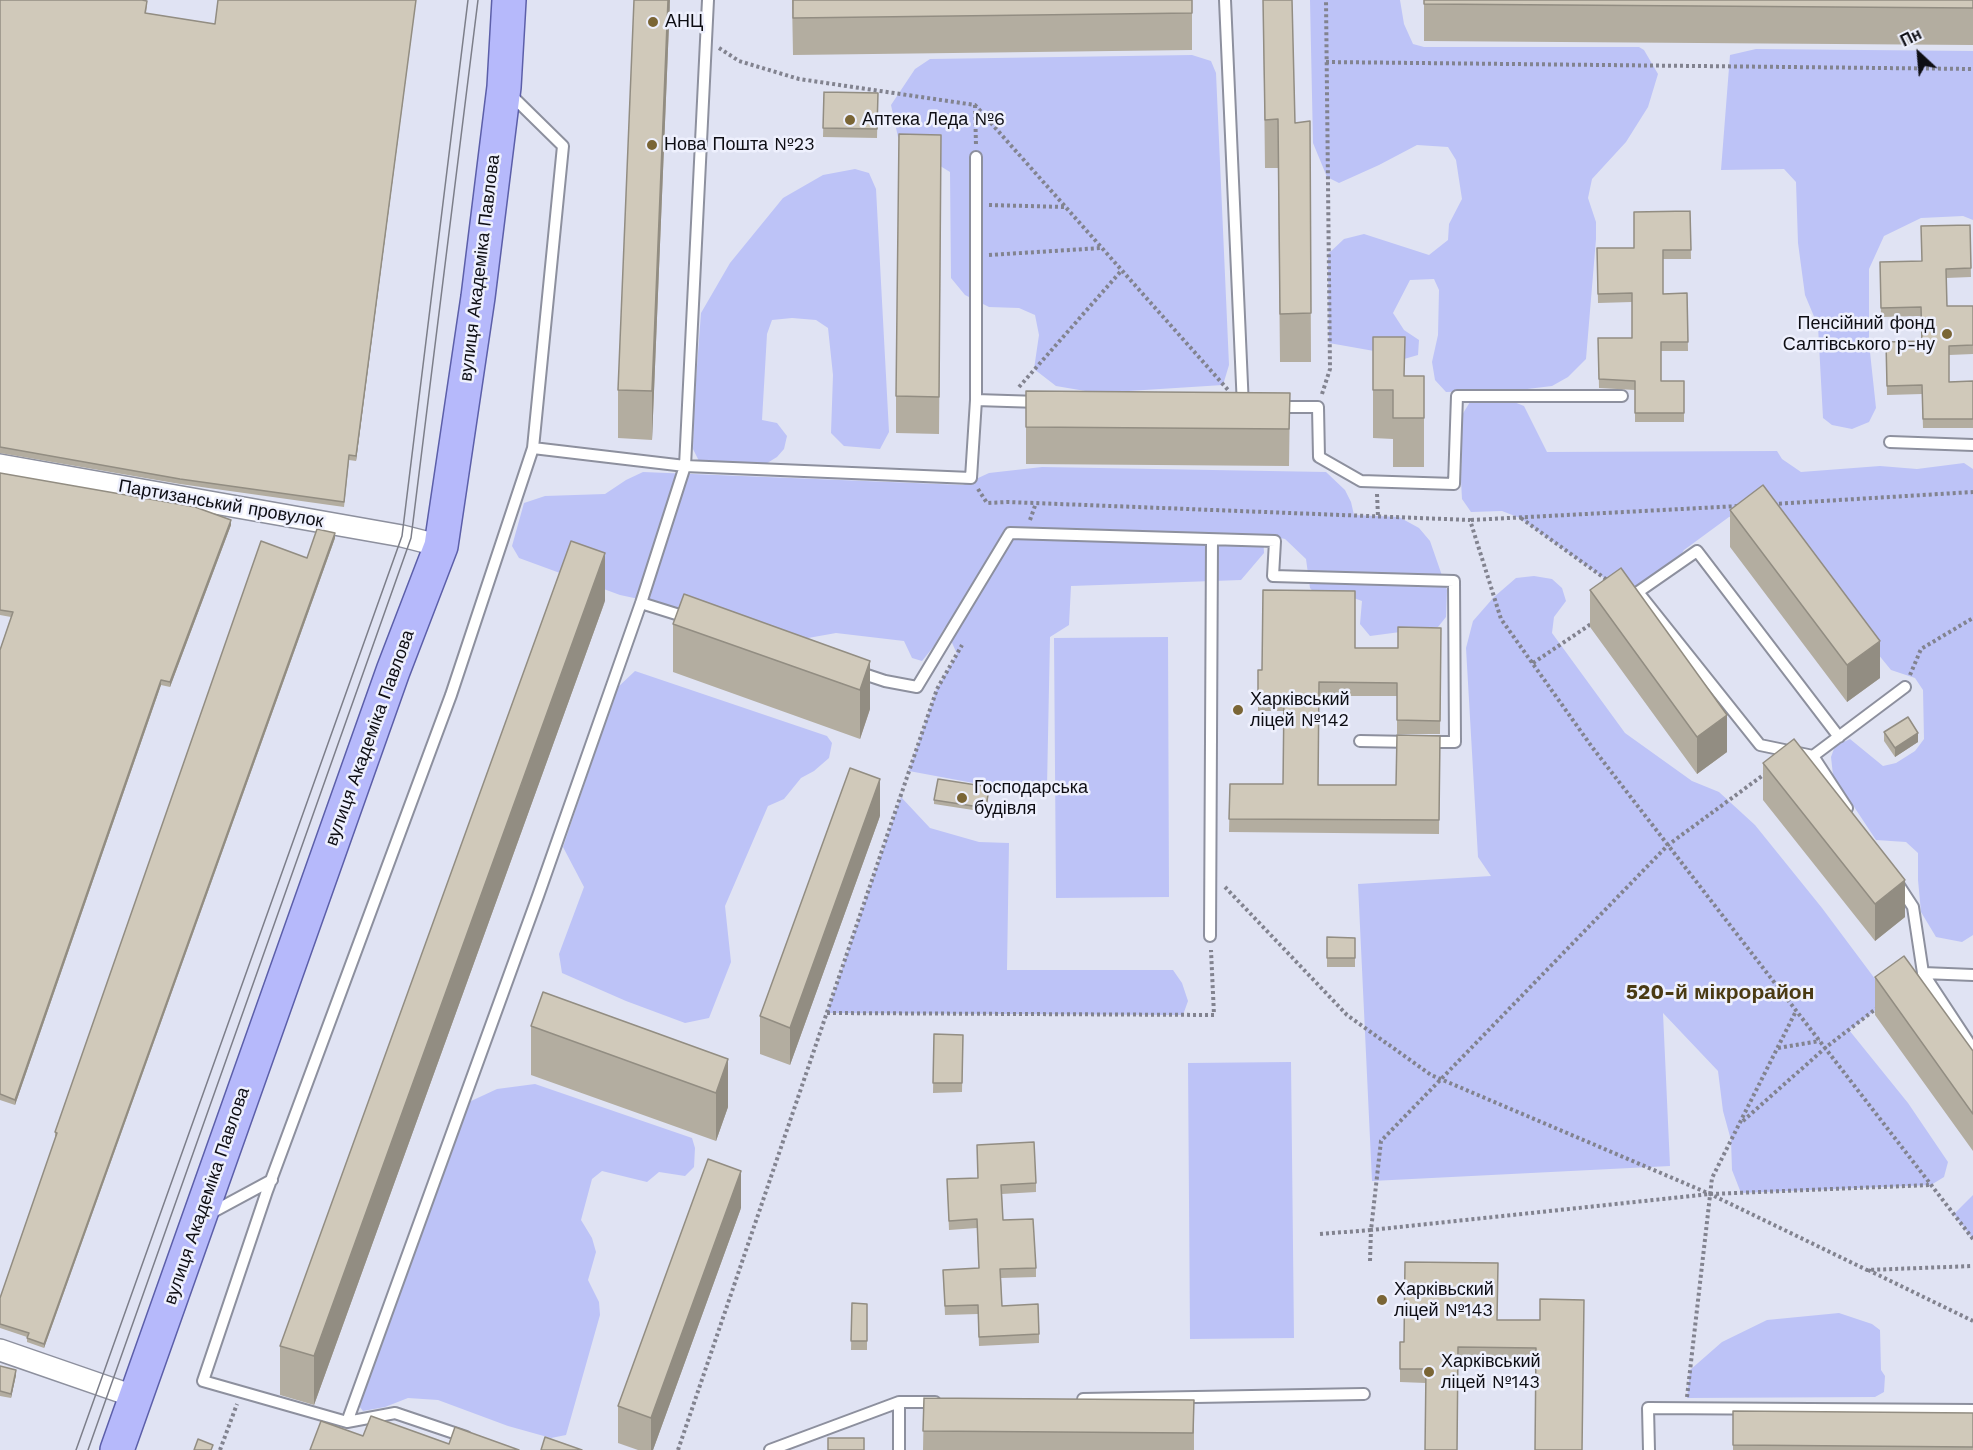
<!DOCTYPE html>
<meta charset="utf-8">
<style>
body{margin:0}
#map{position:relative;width:1973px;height:1450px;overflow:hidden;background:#e0e3f3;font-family:"Work Sans",sans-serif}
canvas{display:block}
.north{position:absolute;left:1889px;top:24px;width:60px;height:60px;-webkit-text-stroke:4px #eef0fd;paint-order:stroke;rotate:334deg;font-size:16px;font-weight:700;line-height:24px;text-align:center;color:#0e0e14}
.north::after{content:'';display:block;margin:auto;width:21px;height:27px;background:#0e0e14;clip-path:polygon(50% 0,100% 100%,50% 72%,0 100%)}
</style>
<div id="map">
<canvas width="1973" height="1450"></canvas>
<div class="north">Пн</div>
</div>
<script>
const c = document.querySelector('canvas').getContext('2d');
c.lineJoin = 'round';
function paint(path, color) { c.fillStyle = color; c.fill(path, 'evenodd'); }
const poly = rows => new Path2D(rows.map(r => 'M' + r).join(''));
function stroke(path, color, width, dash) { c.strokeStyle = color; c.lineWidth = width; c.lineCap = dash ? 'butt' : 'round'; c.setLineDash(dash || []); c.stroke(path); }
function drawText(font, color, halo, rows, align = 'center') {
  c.font = font + ' "Work Sans",sans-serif'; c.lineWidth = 5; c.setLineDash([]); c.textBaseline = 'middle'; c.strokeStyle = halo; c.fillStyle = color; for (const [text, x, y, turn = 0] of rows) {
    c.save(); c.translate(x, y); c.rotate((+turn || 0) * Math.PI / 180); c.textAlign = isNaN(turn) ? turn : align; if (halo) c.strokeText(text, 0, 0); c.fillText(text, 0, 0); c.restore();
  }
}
paint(poly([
 [1310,0,1400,0,1404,24,1413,44,1424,47,1639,47,1644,50,1658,74,1648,107,1626,142,1592,179,1588,198,1596,222,1596,239,1586,359,1568,377,1552,386,1519,390,1446,392,1435,380,1432,362,1438,335,1439,290,1434,279,1410,280,1393,313,1404,330,1419,340,1418,355,1397,361,1374,351,1329,343,1328,254,1344,239,1364,234,1429,255,1448,240,1449,224,1462,199,1456,160,1448,147,1417,145,1379,165,1339,183,1327,177,1313,143],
 [1756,49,1973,51,1973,220,1963,216,1921,218,1884,236,1869,269,1869,343,1876,408,1869,422,1852,429,1832,425,1823,418,1818,326,1805,295,1798,243,1796,182,1784,169,1721,170,1730,55],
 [1192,55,1211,61,1216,73,1229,365,1223,385,1097,393,1056,386,1034,369,1039,335,1035,315,1019,308,989,307,965,295,951,278,950,172,937,164,911,152,898,137,891,105,915,69,930,59],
 [855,169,869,173,876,189,889,432,880,449,844,446,831,433,833,375,828,328,816,320,792,318,772,320,767,334,762,420,777,423,787,436,784,449,777,457,764,465,699,461,693,449,694,407,701,313,730,263,783,198,823,175],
 [1470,402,1514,402,1524,406,1547,452,1777,451,1782,459,1801,472,1880,466,1917,469,1964,463,1973,469,1973,935,1962,942,1936,937,1921,912,1918,880,1918,853,1906,842,1876,840,1833,775,1831,757,1835,746,1850,739,1883,766,1896,763,1915,751,1924,739,1923,690,1915,678,1891,670,1762,512,1729,517,1684,550,1677,561,1631,597,1520,518,1502,511,1471,512,1462,499,1461,481,1462,415],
 [1042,467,1326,472,1345,490,1351,502,1354,515,1399,517,1419,528,1430,541,1447,590,1446,617,1438,627,1370,636,1360,624,1362,601,1348,596,1316,595,1310,588,1306,559,1285,539,1263,534,1264,553,1241,580,1071,586,1069,625,1050,637,1047,787,1021,795,984,785,909,771,937,689,957,654,945,627,934,646,922,661,912,658,904,641,836,633,797,640,700,612,620,595,519,558,512,546,524,503,545,496,605,494,626,480,643,472,963,485,989,473],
 [1534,576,1552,579,1562,588,1566,601,1554,617,1552,633,1625,733,1692,781,1719,792,1755,825,1822,908,1890,999,1849,1030,1908,1103,1948,1162,1944,1177,1931,1185,1741,1193,1732,1170,1731,1140,1723,1111,1718,1071,1663,1013,1670,1166,1372,1181,1358,884,1491,876,1478,857,1466,648,1473,621,1494,597,1516,578],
 [1168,637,1169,897,1056,898,1054,638],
 [635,671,827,736,832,743,829,758,814,771,801,778,784,799,768,806,725,906,731,962,709,1018,685,1023,626,1001,562,973,559,954,584,887,563,847,617,688],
 [901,797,930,828,979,842,1009,843,1007,970,1173,970,1182,983,1188,1001,1183,1015,827,1013],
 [1291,1062,1294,1338,1190,1339,1188,1063],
 [535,1084,692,1138,695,1148,694,1167,685,1176,659,1172,647,1182,602,1171,592,1179,581,1220,592,1238,596,1252,588,1280,599,1302,600,1315,566,1435,551,1438,508,1426,438,1400,408,1398,385,1407,363,1411,359,1406,469,1102,497,1089],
 [1973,1195,1973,1239,1954,1214],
 [1839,1313,1872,1324,1880,1330,1881,1370,1885,1376,1884,1392,1875,1397,1687,1398,1690,1370,1722,1342,1767,1320]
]), '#bdc3f7');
const lane = poly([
 [1225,0,1243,407],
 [976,400,1039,402],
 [1276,407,1318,407,1319,457,1361,481,1454,484,1457,396,1622,396],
 [1890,442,1973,445],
 [533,448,685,466,971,478,976,400,976,157],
 [641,603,689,618],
 [858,672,885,681,917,687,1010,533,1275,541,1273,576,1454,581,1455,742,1426,742],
 [1839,737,1697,551,1638,592,1760,745,1813,756,1847,808],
 [1360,741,1411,742],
 [1813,756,1905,687],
 [1898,884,1913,907,1923,973,1973,1049],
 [1210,936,1212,540],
 [1923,973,1973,975],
 [209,1214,272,1180],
 [1083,1399,1364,1394],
 [347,1422,538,896,641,603,685,466,708,0],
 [466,1437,395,1413,347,1422,203,1381,267,1191,451,695,533,448,563,146,510,94],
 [770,1450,899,1402,935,1402],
 [899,1450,899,1402],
 [1649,1450,1648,1408,1973,1410]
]);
const street = poly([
 [0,465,402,536,441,546],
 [0,1350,136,1397]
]);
const primary = poly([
 [117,1450,393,671,441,546,478,297,504,87,509,0]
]);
stroke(lane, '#8d909e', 14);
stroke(street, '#8d909e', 24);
stroke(primary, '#5c5fa9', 36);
stroke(poly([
 [719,48,739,61,799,79,975,105,1229,391],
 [1326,62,1973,69],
 [975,105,976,145],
 [989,205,1065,207],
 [989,255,1101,248],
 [1019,387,1122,270],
 [1322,394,1330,369,1326,0],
 [978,489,987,503,1008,502,1470,520,1501,619,1592,747,1973,1239],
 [1377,494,1378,516],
 [1773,504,1973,492],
 [1521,518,1610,582],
 [1030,520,1036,503],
 [1471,520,1739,506],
 [1533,663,1594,622],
 [1910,675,1921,649,1973,618],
 [1225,887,1347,1015,1431,1075,1710,1194,1867,1270,1973,1266],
 [827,1013,1214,1015,1211,950],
 [1778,1048,1820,1041],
 [1743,1121,1825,1048,1877,1008],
 [1320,1234,1371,1230,1381,1141,1668,845,1766,773],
 [1370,1261,1371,1230,1710,1194,1930,1185],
 [1868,1270,1973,1321],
 [1687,1397,1712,1178,1796,1011],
 [220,1450,237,1404],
 [678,1450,937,689,962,645]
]), '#82838f', 4, [3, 3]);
stroke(lane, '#fff', 10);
stroke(street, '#fff', 21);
stroke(primary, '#b6b9fb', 33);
stroke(poly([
 [76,1450,402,536,468,0],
 [88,1450,411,538,478,0]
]), '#7c7e89', 1.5);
paint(poly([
 [0,0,147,6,146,13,215,24,218,0,416,0,356,461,349,460,344,507,180,484,0,453],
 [670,0,652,440,618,438,618,390],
 [792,0,1192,0,1192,50,793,55],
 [1263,0,1292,0,1295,123,1310,121,1311,362,1280,362,1278,168,1265,168],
 [1424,0,1973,0,1973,45,1424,41],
 [824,92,878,93,877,138,823,137],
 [941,172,939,434,896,433,896,396],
 [1690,211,1691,259,1663,259,1663,294,1687,293,1688,351,1661,351,1661,381,1684,381,1684,422,1635,422,1635,390,1599,388,1598,338,1632,338,1632,302,1598,303,1597,248,1634,248],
 [1970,225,1971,277,1946,278,1947,306,1973,306,1973,354,1949,355,1949,382,1973,381,1973,428,1923,428,1922,394,1887,395,1886,342,1921,341,1921,316,1881,317,1880,262,1921,261],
 [1405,376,1424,376,1424,467,1393,467,1393,439,1373,438,1373,390],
 [1026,391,1290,393,1289,466,1026,464],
 [0,473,231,525,170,687,161,685,15,1105,0,1100,0,650,11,617,0,615],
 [1730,510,1880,678,1847,702,1730,547],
 [335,538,44,1348,27,1342,27,1337,0,1328,0,1298,56,1137,55,1136,55,1132,307,558],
 [1590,590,1727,752,1697,774,1590,627],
 [605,601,314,1405,280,1395,280,1346],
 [673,624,870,661,870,709,860,739,673,672],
 [1441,628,1440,734,1397,734,1397,696,1319,696,1318,785,1396,785,1440,736,1439,834,1229,832,1230,784,1283,784,1284,711,1258,711,1258,670,1262,670,1355,648,1398,648],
 [1884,732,1918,742,1895,757,1884,741],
 [1763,763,1905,917,1875,941,1763,800],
 [989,792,986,812,934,804,934,800],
 [880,816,790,1065,760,1054,760,1016],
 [1327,937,1355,938,1355,967,1327,967],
 [1875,977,1973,1051,1973,1151,1875,1015],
 [531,1026,728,1059,728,1107,716,1141,531,1075],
 [934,1034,963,1035,962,1092,933,1093],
 [947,1179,1036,1183,1036,1192,1002,1194,1003,1220,1036,1268,1036,1277,1001,1278,1002,1306,1039,1334,1039,1343,979,1346,978,1314,945,1315,943,1270,979,1268,977,1228,949,1230],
 [741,1208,653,1450,638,1450,618,1443,618,1406],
 [1584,1300,1536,1361,1458,1361,1426,1383,1400,1382,1400,1342,1404,1342,1497,1320,1540,1320],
 [852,1303,867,1304,867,1350,851,1350],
 [0,1366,16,1375,11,1398,0,1396],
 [924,1398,1194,1400,1194,1450,923,1450],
 [1733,1411,1973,1413,1973,1450,1733,1450]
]), '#b3ada0');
paint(poly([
 [416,0,356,461,356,456],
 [668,0,670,0,652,440,652,391],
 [231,520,231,525,170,687,170,682],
 [335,533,335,538,44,1348,44,1344],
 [605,553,605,601,314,1405,314,1356],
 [1880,641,1880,678,1847,702,1847,665],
 [870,661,870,709,860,739,860,690],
 [161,680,161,685,15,1105,15,1100],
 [1727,715,1727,752,1697,774,1697,737],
 [1918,733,1918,742,1895,757,1895,748],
 [880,779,880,816,790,1065,790,1028],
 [1905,880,1905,917,1875,941,1875,904],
 [728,1059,728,1107,716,1141,716,1093],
 [741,1171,741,1208,653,1450,651,1450,651,1418],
 [16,1370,16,1375,11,1398,11,1394]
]), '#928d82');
const building = poly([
 [0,0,142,0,147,1,145,13,215,24,218,0,416,0,356,456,349,455,344,502,180,479,0,447,0,0],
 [634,0,668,0,652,391,618,390,634,0],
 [793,0,1192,0,1192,13,793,18,793,0],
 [1263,0,1292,0,1295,123,1310,121,1311,313,1280,314,1278,119,1265,120,1263,0],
 [1424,0,1973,0,1973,8,1424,4,1424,0],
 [824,92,878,93,877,129,823,128,824,92],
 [899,134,941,135,939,397,896,396,899,134],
 [1690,211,1691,250,1663,250,1663,294,1687,293,1688,342,1661,342,1661,381,1684,381,1684,413,1635,413,1635,381,1599,379,1598,338,1632,338,1632,293,1598,294,1597,248,1634,248,1634,212,1690,211],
 [1970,225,1971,268,1946,269,1947,306,1973,306,1973,345,1949,346,1949,382,1973,381,1973,419,1923,419,1922,385,1887,386,1886,342,1922,341,1921,307,1881,308,1880,262,1922,261,1921,226,1970,225],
 [1373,337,1405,337,1404,376,1424,376,1424,418,1393,418,1393,390,1373,390,1373,337],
 [1026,391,1290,393,1289,429,1026,427,1026,391],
 [0,473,195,507,231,520,170,682,161,680,15,1100,0,1094,0,650,13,612,0,610,0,473],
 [1763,485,1880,641,1847,665,1730,510,1763,485],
 [317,529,335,533,44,1344,27,1338,29,1333,0,1324,0,1298,57,1133,55,1132,261,541,307,558,317,529],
 [571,541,605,553,314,1356,280,1346,571,541],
 [1621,568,1727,715,1697,737,1590,590,1621,568],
 [1263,590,1355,591,1355,648,1398,648,1398,627,1441,628,1440,721,1397,720,1397,683,1319,682,1318,785,1396,785,1397,735,1440,736,1439,820,1229,819,1230,784,1283,784,1284,697,1258,697,1258,670,1262,670,1263,590],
 [684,594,870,661,860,690,673,624,684,594],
 [1908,717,1918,733,1895,748,1884,732,1908,717],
 [1794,739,1905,880,1875,904,1763,763,1794,739],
 [850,768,880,779,790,1028,760,1016,850,768],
 [938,779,989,787,986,808,934,800,938,779],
 [1327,937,1355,938,1355,958,1327,958,1327,937],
 [1904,956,1973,1051,1973,1114,1875,977,1904,956],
 [543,992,728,1059,716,1093,531,1026,543,992],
 [934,1034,963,1035,962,1083,933,1083,934,1034],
 [1034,1142,1036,1183,1001,1185,1003,1220,1033,1219,1036,1268,1000,1269,1002,1306,1038,1304,1039,1334,979,1337,978,1305,945,1306,943,1270,979,1268,977,1219,949,1221,947,1179,978,1178,977,1145,1034,1142],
 [708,1159,741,1171,651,1418,618,1406,708,1159],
 [1405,1262,1498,1263,1497,1320,1540,1320,1540,1299,1584,1300,1582,1450,1535,1450,1536,1348,1458,1347,1457,1450,1425,1450,1426,1369,1400,1369,1400,1342,1404,1342,1405,1262],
 [852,1303,867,1304,867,1341,851,1341,852,1303],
 [0,1366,16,1370,11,1394,0,1391,0,1366],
 [924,1398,1194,1400,1193,1433,923,1431,924,1398],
 [1733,1411,1973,1413,1973,1447,1733,1445,1733,1411],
 [371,1416,449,1444,455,1427,519,1450,310,1450,321,1421,363,1436,371,1416],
 [545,1437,582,1450,541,1450,545,1437],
 [828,1438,864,1438,864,1450,828,1450,828,1438],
 [198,1439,213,1445,211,1450,194,1450,198,1439]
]);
paint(building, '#d0c9ba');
stroke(building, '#928d82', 1.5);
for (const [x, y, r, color] of [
 [653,22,6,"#7a6535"],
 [850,120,6,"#7a6535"],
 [652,145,6,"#7a6535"],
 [1947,334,6,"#7a6535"],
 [1238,710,6,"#7a6535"],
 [962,798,6,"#7a6535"],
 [1382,1300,6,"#7a6535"],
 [1429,1372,6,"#7a6535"]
]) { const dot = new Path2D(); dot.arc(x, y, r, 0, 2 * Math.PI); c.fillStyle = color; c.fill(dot); stroke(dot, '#eef0fd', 2); }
drawText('18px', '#0e0e14', '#eef0fd', [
 ["АНЦ",665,22],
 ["Аптека Леда №6",862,120],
 ["Нова Пошта №23",664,145],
 ["Пенсійний фонд",1935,324,"right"],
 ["Салтівського р-ну",1935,345,"right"],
 ["Харківський",1250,700],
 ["ліцей №142",1250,721],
 ["Господарська",974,788],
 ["будівля",974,809],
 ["Харківьский",1394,1290],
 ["ліцей №143",1394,1311],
 ["Харківський",1441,1362],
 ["ліцей №143",1441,1383]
], 'left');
drawText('18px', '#0e0e14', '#eef0fd', [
 ["вулиця Академіка Павлова",480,268,-83],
 ["Партизанський провулок",221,504,10],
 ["вулиця Академіка Павлова",370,738,-70],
 ["вулиця Академіка Павлова",207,1196,-71]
]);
drawText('bold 21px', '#4a3a13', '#eef0fd', [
 ["520-й мікрорайон",1720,993]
]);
</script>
